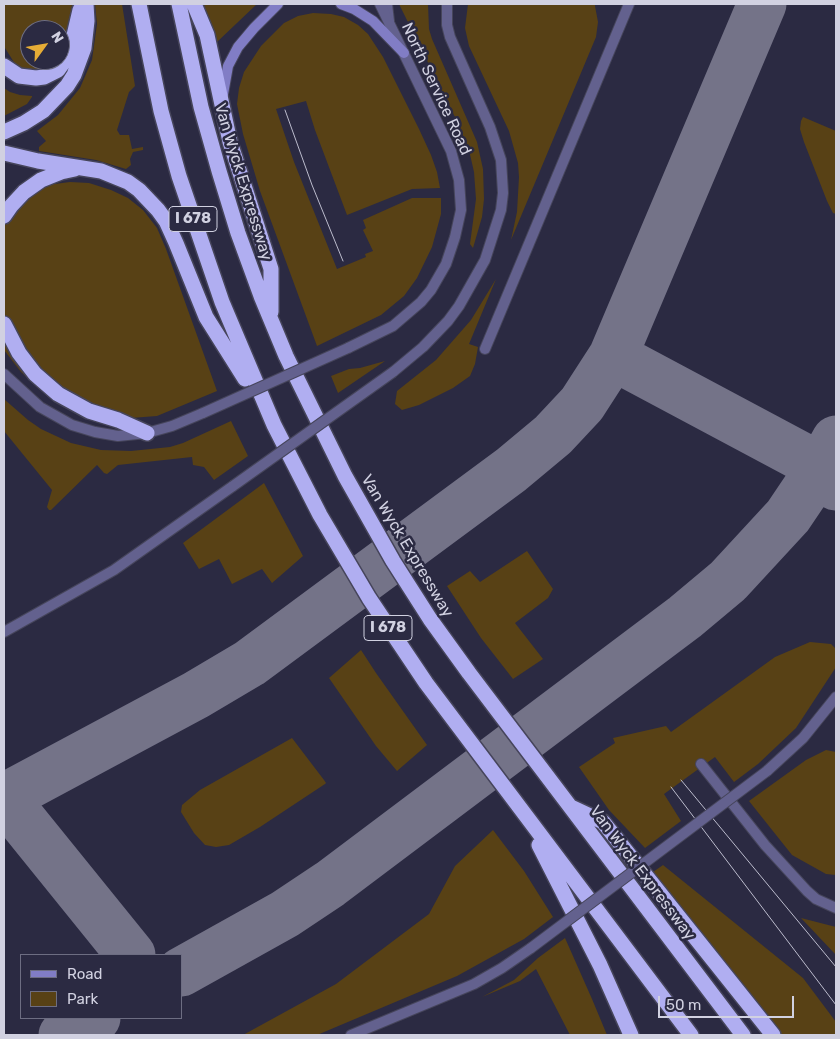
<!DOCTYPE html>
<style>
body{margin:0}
#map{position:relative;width:840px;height:1039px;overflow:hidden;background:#2b2a42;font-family:Rubik,sans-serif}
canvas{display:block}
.frame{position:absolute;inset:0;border:5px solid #d1d1e1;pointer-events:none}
.legend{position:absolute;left:20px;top:954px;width:162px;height:65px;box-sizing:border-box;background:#2b2a42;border:1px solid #6d6d82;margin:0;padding:6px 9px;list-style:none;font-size:15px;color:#d1d1e1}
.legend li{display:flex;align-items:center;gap:10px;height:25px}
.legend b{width:25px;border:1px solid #6d6d82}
.north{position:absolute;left:20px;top:20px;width:50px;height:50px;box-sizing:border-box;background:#2b2a42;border:1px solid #6d6d82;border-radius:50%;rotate:58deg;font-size:14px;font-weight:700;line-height:20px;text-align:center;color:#d1d1e1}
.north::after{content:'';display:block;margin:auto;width:18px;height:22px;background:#e6ac36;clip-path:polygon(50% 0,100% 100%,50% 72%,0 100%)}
.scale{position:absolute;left:658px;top:996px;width:136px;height:22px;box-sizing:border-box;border:2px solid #d1d1e1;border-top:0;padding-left:6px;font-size:15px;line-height:18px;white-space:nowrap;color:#d1d1e1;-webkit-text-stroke:4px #2b2a42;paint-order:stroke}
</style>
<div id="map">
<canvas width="840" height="1039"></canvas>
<div class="frame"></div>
<ul class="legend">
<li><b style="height:6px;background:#817dc5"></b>Road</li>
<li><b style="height:14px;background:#584115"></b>Park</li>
</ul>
<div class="north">N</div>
<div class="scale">50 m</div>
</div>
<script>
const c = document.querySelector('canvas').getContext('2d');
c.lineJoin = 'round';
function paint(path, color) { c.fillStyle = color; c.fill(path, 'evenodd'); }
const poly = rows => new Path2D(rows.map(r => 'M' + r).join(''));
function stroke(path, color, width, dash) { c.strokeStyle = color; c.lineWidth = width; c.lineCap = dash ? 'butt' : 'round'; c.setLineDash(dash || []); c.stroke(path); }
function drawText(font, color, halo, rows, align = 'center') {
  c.font = font + ' Rubik,sans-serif'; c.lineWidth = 5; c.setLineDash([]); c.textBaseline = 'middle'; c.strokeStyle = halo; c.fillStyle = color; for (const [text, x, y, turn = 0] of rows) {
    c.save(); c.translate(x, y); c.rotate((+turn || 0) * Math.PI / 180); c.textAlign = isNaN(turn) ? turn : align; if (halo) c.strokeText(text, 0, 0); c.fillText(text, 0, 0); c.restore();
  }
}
paint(poly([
 [5,4,72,4,71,17,64,44,60,51,60,30,30,30,30,60,54,60,53,61,37,71,17,67,5,48,4,37],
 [95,4,122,4,135,86,129,92,117,130,120,135,129,135,132,149,143,147,143,150,133,152,130,159,131,165,126,169,96,160,39,151,39,147,46,141,37,131,58,115,80,88,92,60,97,24],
 [204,4,257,4,217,42,212,40],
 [399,4,428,4,429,29,432,39,477,142,483,169,484,199,482,217,473,248,470,244,476,199,474,172,469,150,455,117],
 [468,4,595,4,595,6,598,22,596,37,511,240,517,212,519,177,518,163,509,131,469,46,465,28],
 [313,13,331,14,344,17,358,25,368,34,383,57,419,129,431,155,437,172,440,188,412,189,347,215,315,130,306,101,276,109,294,162,337,269,366,257,365,254,373,251,363,230,366,228,363,220,412,198,441,198,441,214,432,247,417,278,404,296,381,315,317,346,260,191,243,134,237,104,239,88,244,72,261,46,284,23,298,16],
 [4,88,10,92,20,95,32,96,32,97,27,104,4,116],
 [803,117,836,131,836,214,833,213,827,201,804,142,800,129,801,121],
 [70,182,89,183,111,190,128,198,143,210,157,228,166,249,217,391,157,416,118,419,59,402,39,389,21,372,4,350,4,212,25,195,47,185],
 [496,279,469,344,478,347,475,364,470,376,453,388,419,405,402,410,395,404,397,391,436,360,471,320],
 [385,361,338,393,331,376,349,369,360,368],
 [4,399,28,420,41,429,71,443,101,450,131,451,170,447,183,443,231,421,248,456,214,480,204,467,193,465,192,457,118,465,107,474,104,473,97,465,51,510,49,510,47,507,52,490,4,431],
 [264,483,303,556,272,583,262,569,232,584,219,559,199,569,183,543],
 [527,551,553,589,548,598,515,623,543,659,513,679,481,638,447,586,470,571,480,582],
 [810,642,831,644,836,649,836,667,796,728,758,764,734,782,715,757,664,794,681,821,645,848,609,810,579,767,615,743,613,738,666,726,671,732,775,657],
 [361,650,376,673,427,745,397,771,376,746,329,678],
 [292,738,324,780,326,783,325,784,260,827,229,845,216,847,205,845,194,833,181,812,182,805,200,790],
 [826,750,836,752,836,875,826,874,792,855,749,801,806,760],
 [493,830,524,871,553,917,524,939,457,976,317,1035,243,1035,336,984,429,914,455,866],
 [663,865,803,978,836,1022,836,1035,780,1035,653,872],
 [801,918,836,927,836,955],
 [565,938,592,999,607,1035,570,1035,536,969,520,981,482,997,514,980,538,958]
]), '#584115');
stroke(poly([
 [613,356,821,467,836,486],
 [4,798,196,695,250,663,511,470,553,435,582,404,613,356,762,4],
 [4,798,131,955],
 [181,972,285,914,330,884,685,617,728,581,788,516,821,467,836,440],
 [63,1035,96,1018]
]), '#747388', 49);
const lane = poly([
 [387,4,389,21],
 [485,349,629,4],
 [393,372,423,347,448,321,459,306,485,260,501,210,503,193,501,160,490,127,450,37,447,25,447,4],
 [4,632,114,570,233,486],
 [701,764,765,845,807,891,816,899,836,908],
 [767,771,803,738,836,697],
 [351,1035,474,984,502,968,531,948]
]);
const street = poly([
 [348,348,393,326,421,302,431,290,446,264,455,237,461,210,459,180,451,151,380,4],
 [4,374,40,407,72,425,95,432,118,436,147,433,172,426,203,413]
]);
const secondary = poly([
 [341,4,354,9,373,21,404,53],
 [223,94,228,66,238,47,254,28,278,4]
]);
const highway = poly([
 [139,4,161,111,179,176,222,302,274,425,320,515,369,598,426,683,691,1035],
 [179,4,201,107,219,171,238,233,261,296,286,356,345,476,393,561,430,619,469,673,743,1035],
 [194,4,207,35,230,142,271,269,271,312],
 [4,66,19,76,36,78,44,77,58,70,63,63,72,44,80,10],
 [4,132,24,123,43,111,67,86,74,75,84,48,87,21,86,4],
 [4,153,38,161,101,171,128,182,139,190,158,210,166,221,176,243,206,317,245,379],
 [4,216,11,206,24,192,41,180,61,172,75,169],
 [4,324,19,353,35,374,58,394,89,411,118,420,147,433],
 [571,807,603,822,773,1035],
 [539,845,600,965,631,1035]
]);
stroke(lane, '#46455b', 12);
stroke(street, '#46455b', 12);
stroke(secondary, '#46455b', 12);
stroke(highway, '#46455b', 18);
stroke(lane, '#63618e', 10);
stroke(street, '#63618e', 10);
stroke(secondary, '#817dc5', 10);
stroke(highway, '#b0aef1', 15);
stroke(poly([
 [285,110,312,185,343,261],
 [681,780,836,967],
 [671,787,836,1005]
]), '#bcbccd', 1);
const laneBridge = poly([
 [233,486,393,372],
 [531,948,767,771]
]);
const streetBridge = poly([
 [203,413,348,348]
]);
stroke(laneBridge, '#46455b', 12, []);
stroke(streetBridge, '#46455b', 12, []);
stroke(laneBridge, '#63618e', 10);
stroke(streetBridge, '#63618e', 10);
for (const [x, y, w] of [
 [193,219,48],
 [388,628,48]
]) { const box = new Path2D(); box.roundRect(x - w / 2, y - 12.5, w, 25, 4); c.fillStyle = '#2b2a42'; c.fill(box); stroke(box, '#d1d1e1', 1); }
drawText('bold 15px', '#d1d1e1', null, [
 ["I 678",193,219],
 ["I 678",388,628]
]);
drawText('16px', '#d1d1e1', '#2b2a42', [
 ["North Service Road",436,89,65],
 ["Van Wyck Expressway",243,182,73],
 ["Van Wyck Expressway",407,546,59],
 ["Van Wyck Expressway",642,873,53]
]);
</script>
